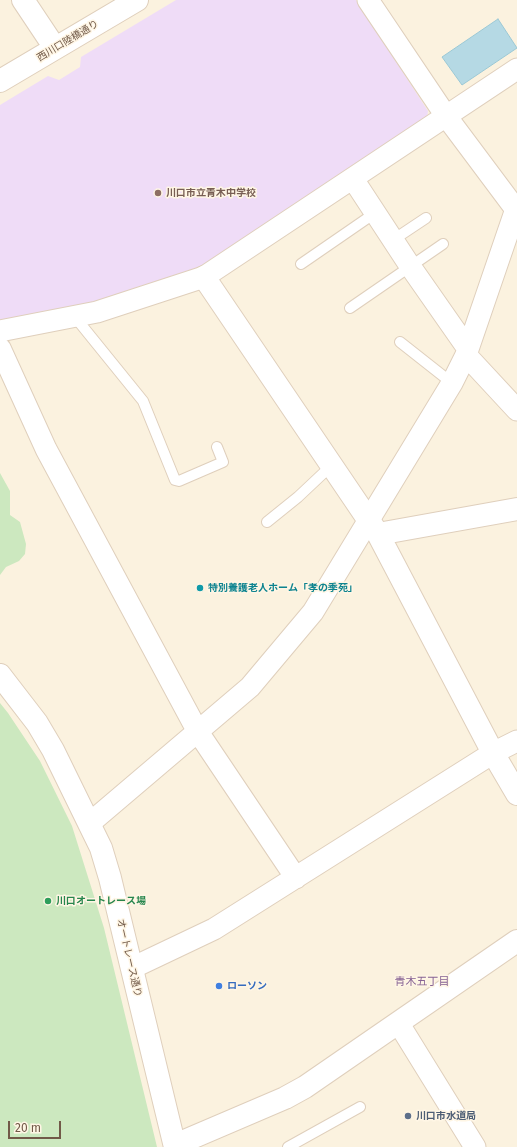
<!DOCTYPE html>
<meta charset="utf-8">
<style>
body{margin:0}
#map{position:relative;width:517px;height:1147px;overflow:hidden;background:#fbf2df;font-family:"Fira Sans",sans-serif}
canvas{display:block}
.scale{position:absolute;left:8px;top:1121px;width:53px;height:18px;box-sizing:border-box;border:2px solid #715948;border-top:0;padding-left:5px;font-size:12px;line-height:14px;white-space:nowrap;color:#715948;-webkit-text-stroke:3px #fff6e5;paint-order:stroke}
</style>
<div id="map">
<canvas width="517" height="1147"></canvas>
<div class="scale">20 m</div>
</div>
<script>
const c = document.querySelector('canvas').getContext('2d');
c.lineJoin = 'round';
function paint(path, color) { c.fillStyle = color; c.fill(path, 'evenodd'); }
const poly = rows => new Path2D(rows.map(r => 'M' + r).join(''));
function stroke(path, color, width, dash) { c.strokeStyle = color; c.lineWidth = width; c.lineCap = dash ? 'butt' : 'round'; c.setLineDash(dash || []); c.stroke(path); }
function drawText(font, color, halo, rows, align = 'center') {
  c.font = font + ' "Fira Sans","Noto Sans JP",sans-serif'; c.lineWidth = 3; c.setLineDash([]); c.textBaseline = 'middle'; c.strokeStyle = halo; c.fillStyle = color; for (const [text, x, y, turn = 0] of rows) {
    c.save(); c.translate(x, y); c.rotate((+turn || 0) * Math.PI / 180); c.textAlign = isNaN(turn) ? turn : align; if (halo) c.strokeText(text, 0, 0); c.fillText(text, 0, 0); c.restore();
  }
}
paint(poly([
 [176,0,356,0,428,111,427,119,205,267,89,305,0,321,0,105,48,76,59,80,80,67,81,57]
]), '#efdcf7');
paint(poly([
 [0,473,10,491,10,515,20,522,26,544,25,554,19,561,6,567,0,575],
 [0,703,8,713,40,761,72,826,104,928,157,1147,0,1147]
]), '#cce8bf');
const water = poly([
 [498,19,517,48,462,85,442,57,498,19]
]);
paint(water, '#b5d9e4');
stroke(water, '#9bc8d5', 1);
const service = poly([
 [393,240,426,218],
 [301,264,375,213],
 [350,308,443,244],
 [75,317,143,401,175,480,179,481,223,462,217,447],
 [400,342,452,383],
 [267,522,298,497,332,465],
 [288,1147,360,1107]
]);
const minor = poly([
 [368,0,446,116,517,211],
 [353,179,410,266,468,349],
 [0,331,97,312,204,277,517,69],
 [0,348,46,449,198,732,296,878],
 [466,355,517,410],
 [90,823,250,687,313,612,452,383,466,355,517,206],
 [132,968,214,929,493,753,517,741],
 [399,1024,475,1147]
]);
const tertiary = poly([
 [23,0,55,48],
 [0,81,137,0],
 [204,277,378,534,493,753,517,794],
 [378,534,517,509],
 [0,675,37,723,53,750,101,848,110,878,175,1147],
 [175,1145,285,1098,305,1087,517,941]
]);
stroke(service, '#dfcfbc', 12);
stroke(minor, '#dfcfbc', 23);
stroke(tertiary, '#dfcfbc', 24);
stroke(service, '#fff', 10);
stroke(minor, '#fff', 21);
stroke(tertiary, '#fff', 22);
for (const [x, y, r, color] of [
 [158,193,4,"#8d6e63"],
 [200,588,4,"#0f9aa8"],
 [48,901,4,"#2e9e5b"],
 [219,986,4,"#3f7fe0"],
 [408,1116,4,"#5c6f8a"]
]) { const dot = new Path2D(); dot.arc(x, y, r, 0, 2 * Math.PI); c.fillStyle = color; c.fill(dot); stroke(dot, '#fff6e5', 1.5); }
drawText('10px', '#715948', '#fff6e5', [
 ["西川口陸橋通り",68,41,-31],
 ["オートレース通り",129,958,77]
]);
drawText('bold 10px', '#785e54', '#fff6e5', [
 ["川口市立青木中学校",166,193]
], 'left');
drawText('bold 10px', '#0d838f', '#fff6e5', [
 ["特別養護老人ホーム「孝の季苑」",208,588]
], 'left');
drawText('bold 10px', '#27864d', '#fff6e5', [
 ["川口オートレース場",56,901]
], 'left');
drawText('bold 10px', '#366cbe', '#fff6e5', [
 ["ローソン",227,986]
], 'left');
drawText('bold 10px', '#4e5e75', '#fff6e5', [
 ["川口市水道局",416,1116]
], 'left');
drawText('11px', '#876394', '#fff6e5', [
 ["青木五丁目",422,982]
]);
</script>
